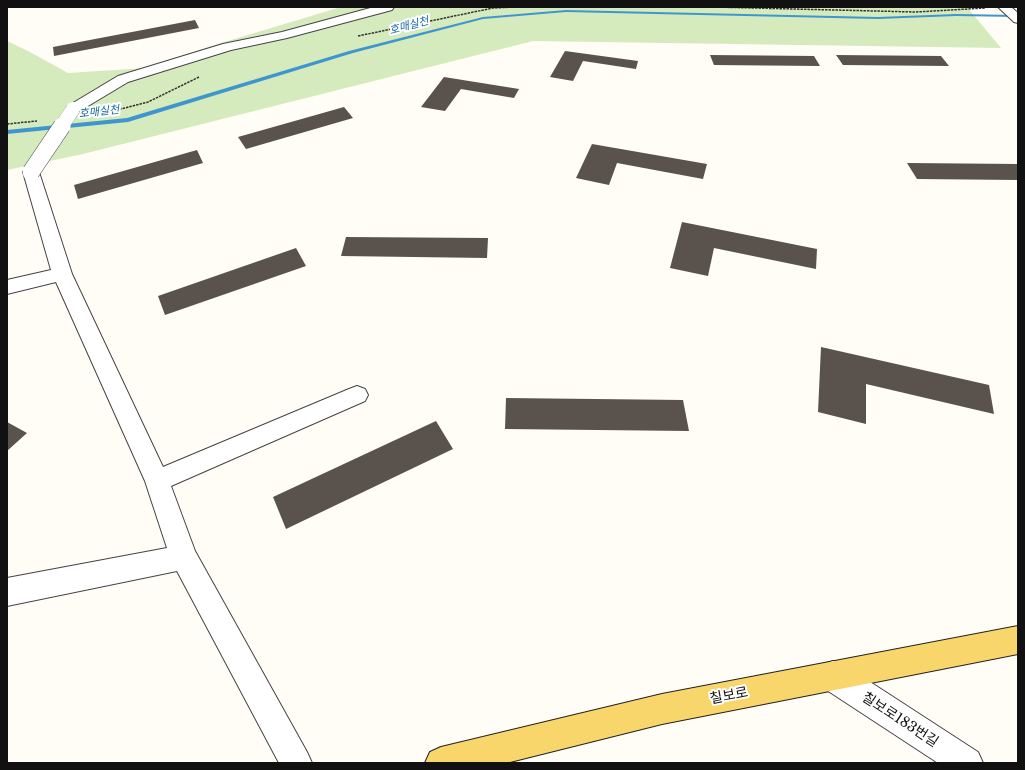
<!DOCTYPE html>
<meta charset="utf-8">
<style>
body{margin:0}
#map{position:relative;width:1025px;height:770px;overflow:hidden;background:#fffdf5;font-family:"Libre Baskerville",serif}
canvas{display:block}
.frame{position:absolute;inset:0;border:8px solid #111;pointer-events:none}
</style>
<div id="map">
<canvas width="1025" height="770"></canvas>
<div class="frame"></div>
</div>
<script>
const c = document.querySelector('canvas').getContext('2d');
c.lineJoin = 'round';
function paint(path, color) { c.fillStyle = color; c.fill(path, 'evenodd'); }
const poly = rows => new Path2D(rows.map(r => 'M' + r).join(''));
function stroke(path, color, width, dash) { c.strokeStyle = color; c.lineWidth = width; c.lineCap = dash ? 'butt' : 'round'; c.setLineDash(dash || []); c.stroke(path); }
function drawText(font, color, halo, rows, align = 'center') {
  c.font = font + ' "Libre Baskerville","Noto Sans KR",serif'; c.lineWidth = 4; c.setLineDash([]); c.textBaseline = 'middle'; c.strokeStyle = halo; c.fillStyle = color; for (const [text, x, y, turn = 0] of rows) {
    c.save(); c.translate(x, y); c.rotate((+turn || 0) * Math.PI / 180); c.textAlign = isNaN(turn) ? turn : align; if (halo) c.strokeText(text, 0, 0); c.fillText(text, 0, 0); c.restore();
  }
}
paint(poly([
 [341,7,967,7,1001,48,533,41,83,154,7,170,7,41,28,51,68,73,145,68,211,46]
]), '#d5ebbd');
paint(poly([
 [566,10,878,17,956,14,1018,15,1018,17,956,16,878,19,566,12,483,19,353,53,128,122,7,134,7,130,127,118,349,51,483,17,566,10]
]), '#3f96cf');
paint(poly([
 [195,20,199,28,54,56,53,47],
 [565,51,638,61,636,69,583,61,573,81,550,77],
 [710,55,814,56,820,66,714,65],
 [836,55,941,56,949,66,843,65],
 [444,77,519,89,514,98,461,89,445,111,421,107],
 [344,107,353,118,246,149,238,137],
 [592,144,707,164,703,179,617,163,609,185,576,178],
 [197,150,203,163,78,199,74,185],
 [907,163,1018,164,1018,180,917,179],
 [682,222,817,249,816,269,714,248,708,276,670,268],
 [346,237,488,238,487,258,341,256],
 [296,248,306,266,165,315,158,296],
 [821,347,989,385,994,414,866,384,866,424,818,412],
 [506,398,683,400,689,431,505,429],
 [436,421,453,449,286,529,273,497],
 [7,422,27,433,7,451]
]), '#5a524d');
const minor = poly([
 [374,7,394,7,392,10,287,38,231,50,128,82,78,112,73,113,68,112,66,109,68,106,118,76,223,44,282,32,374,7],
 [998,7,1011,7,1018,13,1018,23,1014,22,998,7],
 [31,167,37,169,39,172,72,274,163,467,349,389,357,386,365,389,368,395,365,401,171,486,195,551,307,752,312,763,279,763,177,571,7,606,7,578,167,548,145,481,56,282,7,294,7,280,51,270,23,172,25,169,31,167],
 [833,661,844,665,978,752,983,763,938,763,822,687,818,676,822,665,833,661]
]);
const major = poly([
 [1018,626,1018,654,662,724,506,763,425,763,430,752,441,747,662,694,1018,626]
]);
stroke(minor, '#444', 2);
stroke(major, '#222', 2);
stroke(poly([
 [713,7,916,12,985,8],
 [358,36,493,8,517,7],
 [109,112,148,102,199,77],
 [7,124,37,121]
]), '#333', 1.5, [2.5, 1]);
paint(minor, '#fff');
paint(major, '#f9d66b');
const minorBridgeFar1 = poly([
 [61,127,73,109]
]);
const minorBridge = poly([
 [31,172,62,126]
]);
stroke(minorBridgeFar1, '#444', 14, []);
stroke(minorBridge, '#444', 18, []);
stroke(minorBridgeFar1, '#fff', 14);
stroke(minorBridge, '#fff', 17);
drawText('italic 11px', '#1768a6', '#fff', [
 ["호매실천",409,26,-15],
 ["호매실천",99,112,-6]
]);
drawText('14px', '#111', '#fff', [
 ["칠보로",729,696,-11],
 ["칠보로183번길",900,720,33]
]);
</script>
